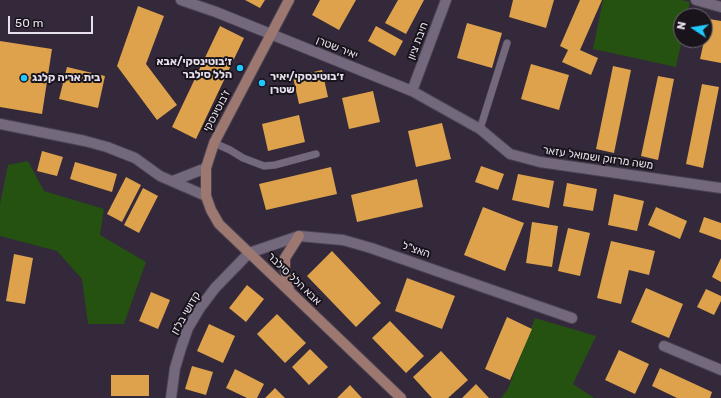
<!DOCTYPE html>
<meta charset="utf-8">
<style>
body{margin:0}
#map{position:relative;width:721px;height:398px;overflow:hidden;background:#33293b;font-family:Rubik,sans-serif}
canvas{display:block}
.north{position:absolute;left:673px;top:8px;width:40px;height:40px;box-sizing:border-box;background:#19141c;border:1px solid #6b6670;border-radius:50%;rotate:282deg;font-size:11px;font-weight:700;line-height:16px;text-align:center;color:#e7e1ed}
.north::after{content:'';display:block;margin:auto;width:14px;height:18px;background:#20c9fd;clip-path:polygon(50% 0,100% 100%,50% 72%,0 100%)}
.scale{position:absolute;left:8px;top:16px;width:85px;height:18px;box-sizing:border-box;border:2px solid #e7e1ed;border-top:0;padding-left:5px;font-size:12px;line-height:14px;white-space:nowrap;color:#e7e1ed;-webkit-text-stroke:3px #19141c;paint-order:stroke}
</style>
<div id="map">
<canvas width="721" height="398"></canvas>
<div class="north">N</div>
<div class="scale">50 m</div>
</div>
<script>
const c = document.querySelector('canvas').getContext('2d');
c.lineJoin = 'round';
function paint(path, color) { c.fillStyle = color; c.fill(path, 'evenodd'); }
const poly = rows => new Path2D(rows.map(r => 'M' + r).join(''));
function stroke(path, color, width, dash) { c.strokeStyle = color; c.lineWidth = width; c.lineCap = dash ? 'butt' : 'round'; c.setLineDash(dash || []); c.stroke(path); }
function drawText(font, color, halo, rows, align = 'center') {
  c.font = font + ' Rubik,"Noto Sans Hebrew",sans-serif'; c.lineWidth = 4; c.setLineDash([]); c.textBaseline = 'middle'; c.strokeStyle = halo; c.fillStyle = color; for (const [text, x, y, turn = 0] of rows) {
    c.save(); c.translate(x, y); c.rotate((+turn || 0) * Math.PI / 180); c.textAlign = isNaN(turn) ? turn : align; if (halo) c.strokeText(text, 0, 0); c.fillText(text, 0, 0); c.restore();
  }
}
paint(poly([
 [603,0,681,0,690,2,687,16,681,16,682,40,676,67,593,49],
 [28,161,44,191,104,209,100,235,146,262,124,324,88,324,82,279,57,251,0,236,0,204,8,165],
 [535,318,596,336,573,384,594,398,501,398,508,389]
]), '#255111');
paint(poly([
 [245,0,265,0,260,8],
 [320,0,356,0,339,30,312,15],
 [398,0,424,0,406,34,385,23],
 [513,0,554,0,546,28,509,17],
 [580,0,602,0,580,50,598,58,591,75,562,62,568,50,560,46],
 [138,6,164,16,146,64,177,105,157,120,117,66],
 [709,19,721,21,721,63,700,59],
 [467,23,502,33,492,68,457,58],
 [220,26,244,38,196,139,172,127],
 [376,26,403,41,395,56,368,41],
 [0,41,52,49,42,114,0,107],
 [531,64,569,75,559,110,521,99],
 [613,66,631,70,614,153,596,149],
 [67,67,105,76,98,108,59,99],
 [322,70,328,97,299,104,293,77],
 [658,76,674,79,658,160,641,156],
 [702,84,719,87,703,168,686,164],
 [373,91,380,122,349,129,342,98],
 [299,115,305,142,268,151,262,124],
 [442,123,451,159,416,167,408,131],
 [42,151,63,157,57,176,37,171],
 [75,162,117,174,112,192,70,179],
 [481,166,504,174,498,190,475,182],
 [331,167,337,194,266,210,259,184],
 [518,174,554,181,549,208,512,200],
 [126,177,141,185,122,222,107,214],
 [417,179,423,207,357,222,351,195],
 [567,183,597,189,593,211,563,206],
 [143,188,158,196,139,233,124,225],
 [614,194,644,201,637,231,608,225],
 [483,207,524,223,505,271,464,255],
 [656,207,687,221,680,239,648,225],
 [704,217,721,223,721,240,699,232],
 [532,222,558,226,552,267,526,263],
 [568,228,590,233,580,276,558,271],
 [611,241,655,251,649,275,629,270,621,304,597,298],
 [332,251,381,303,356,327,307,276],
 [14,254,33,258,25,304,6,301],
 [721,258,721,282,712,277],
 [407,278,455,296,442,329,395,311],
 [247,285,264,299,246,322,229,308],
 [646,288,683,304,669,338,631,322],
 [706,289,721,296,721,301,714,315,697,307],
 [151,292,170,300,158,329,139,321],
 [277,314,306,343,285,363,257,334],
 [507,317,532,329,510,380,485,369],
 [390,321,424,356,406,373,372,338],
 [209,324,235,336,223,363,197,351],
 [310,349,328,367,309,385,292,367],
 [619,350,649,364,635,394,605,380],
 [441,351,468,380,448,398,432,398,413,377],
 [192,366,213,372,206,395,185,389],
 [660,368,712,392,710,398,677,398,652,386],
 [235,369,264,384,257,398,247,398,226,388],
 [111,375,149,375,149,396,111,396],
 [476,384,489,398,462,398],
 [350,385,362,398,337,398],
 [275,388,285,398,265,398]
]), '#dda24b');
const lane = poly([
 [480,129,507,43],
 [214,143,230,150,243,158,264,166,275,165,316,154]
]);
const street = poly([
 [181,0,216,12,412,91,480,129,510,154,540,162,721,188],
 [696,0,721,7],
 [412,91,446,0],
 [0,124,85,141,107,147,135,158,160,176,206,196],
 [173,181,206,168],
 [664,346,721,370],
 [171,398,175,368,181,348,188,328,200,308,215,288,249,253,299,236,343,240,371,248,572,318]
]);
const secondary = poly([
 [289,0,214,143,206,168,206,196,211,210,219,224,401,398],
 [289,290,285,269,285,258,299,236]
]);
stroke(lane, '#4c4453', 8);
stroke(street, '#4c4453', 12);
stroke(secondary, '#4c4453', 12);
stroke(lane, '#74687d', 7);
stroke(street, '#74687d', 10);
stroke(secondary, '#9c7871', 10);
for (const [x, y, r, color] of [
 [240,68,4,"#20c9fd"],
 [24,78,4,"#20c9fd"],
 [262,83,4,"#20c9fd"]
]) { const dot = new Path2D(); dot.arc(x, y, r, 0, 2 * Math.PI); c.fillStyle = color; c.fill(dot); stroke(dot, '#19141c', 1.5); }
drawText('11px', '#e7e1ed', '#19141c', [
 ["חיבת ציון",418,41,-69],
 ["יאיר שטרן",337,48,22],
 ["ז'בוטינסקי",217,111,-62],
 ["משה מרזוק ושמואל עזאר",598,158,8],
 ["האצ\"ל",416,250,19],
 ["אבא הלל סילבר",294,279,44],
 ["קדושי בלזן",186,313,-60]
]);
drawText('bold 11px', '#e7e1ed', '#19141c', [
 ["ז׳בוטינסקי/אבא",232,62,"right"],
 ["הלל סילבר",232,75,"right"],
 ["ז׳בוטינסקי/יאיר",270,77],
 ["שטרן",270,90],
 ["בית אריה קלנג",32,78]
], 'left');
</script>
